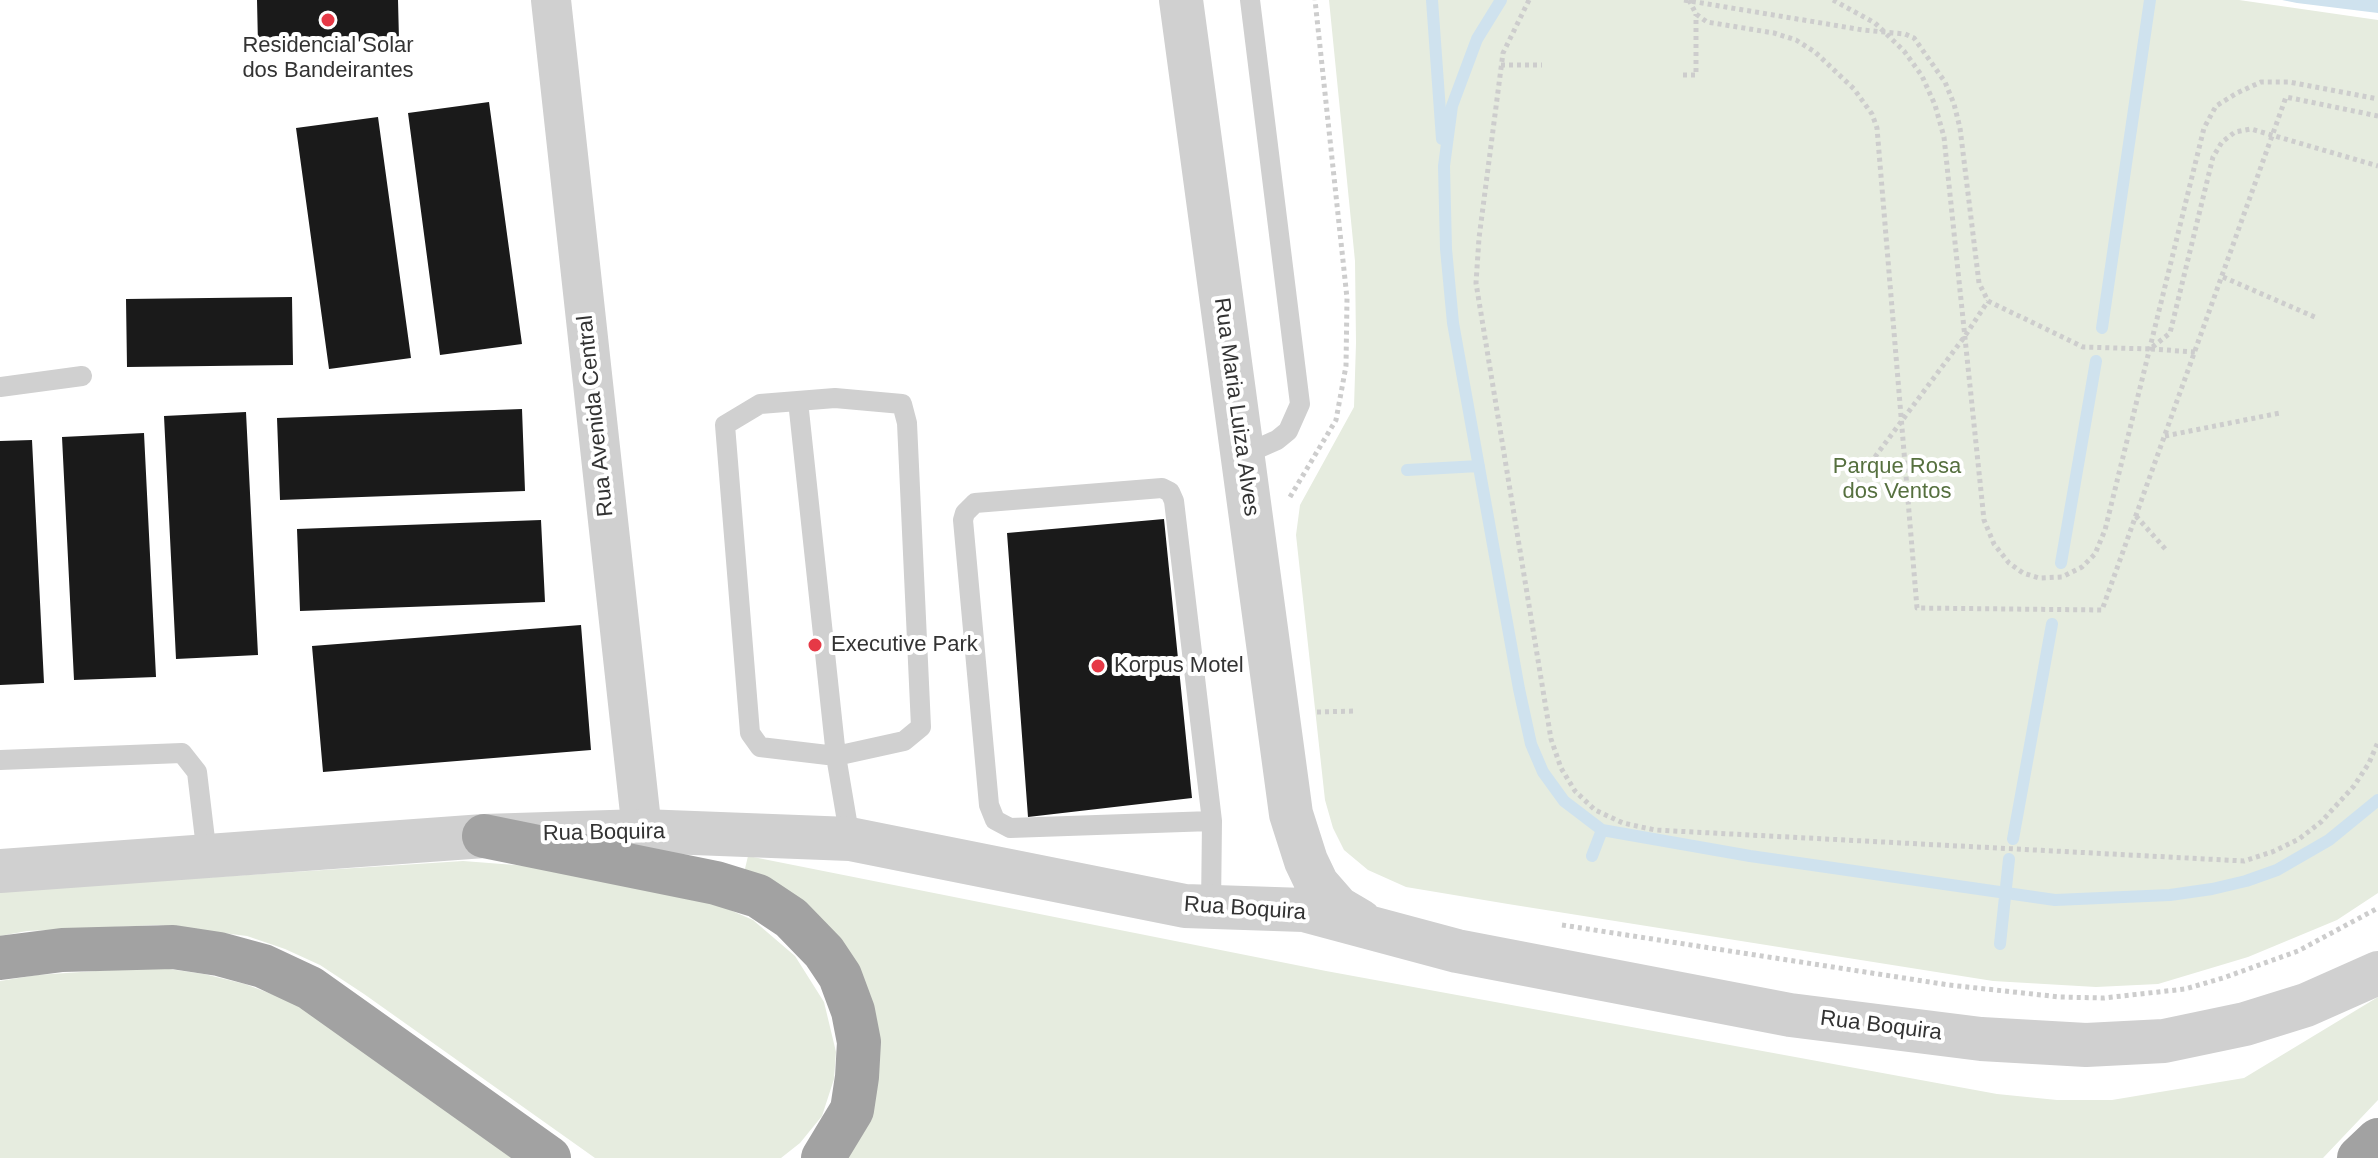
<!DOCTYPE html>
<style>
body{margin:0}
canvas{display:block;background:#fff}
</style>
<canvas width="2378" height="1158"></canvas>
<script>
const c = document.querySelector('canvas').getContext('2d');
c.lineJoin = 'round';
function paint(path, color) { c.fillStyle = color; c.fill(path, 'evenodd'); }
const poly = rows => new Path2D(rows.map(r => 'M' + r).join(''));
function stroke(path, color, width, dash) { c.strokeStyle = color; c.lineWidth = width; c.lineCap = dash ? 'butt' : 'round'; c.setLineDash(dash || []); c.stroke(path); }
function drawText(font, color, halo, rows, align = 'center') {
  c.font = font + ' Helvetica,sans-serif'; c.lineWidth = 8; c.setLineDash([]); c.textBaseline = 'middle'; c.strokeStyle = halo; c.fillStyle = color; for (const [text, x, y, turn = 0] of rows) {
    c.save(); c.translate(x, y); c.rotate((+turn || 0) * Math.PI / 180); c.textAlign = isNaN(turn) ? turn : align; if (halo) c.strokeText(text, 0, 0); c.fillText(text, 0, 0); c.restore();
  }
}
paint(poly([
 [1329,0,2239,0,2378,20,2378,893,2337,920,2248,957,2158,984,2096,987,1993,981,1508,904,1406,887,1368,870,1344,850,1333,828,1325,800,1296,535,1300,505,1354,407,1356,343,1355,261],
 [748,856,1326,971,1997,1094,2057,1100,2112,1100,2244,1078,2378,997,2378,1100,2323,1158,841,1158,877,1059,744,873],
 [463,861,606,872,714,903,753,920,795,956,824,1002,836,1052,834,1079,822,1116,800,1143,781,1158,595,1158,364,994,320,965,285,949,247,936,158,925,27,931,0,936,0,891],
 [155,967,204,974,245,984,285,999,333,1026,515,1158,0,1158,0,981,37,975]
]), '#e6ecdf');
paint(poly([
 [2282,0,2378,0,2378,13,2297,3]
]), '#cfe2ee');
stroke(poly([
 [1432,0,1442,139],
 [1501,0,1477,39,1452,106,1444,166,1446,249,1453,323,1519,689,1531,744,1543,772,1564,801,1602,830,1750,856,2055,900,2170,895,2212,889,2246,881,2277,870,2329,840,2378,800],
 [2102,328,2150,0],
 [1407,470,1479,466],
 [2061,563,2096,361],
 [2013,839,2052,624],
 [1592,856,1602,830],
 [2000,944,2009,859]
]), '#cfe2ee', 12);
paint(poly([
 [257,0,398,0,399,40,258,45],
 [489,102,522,344,440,355,408,113],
 [378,117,411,358,329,369,296,128],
 [292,297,293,365,127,367,126,299],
 [522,409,525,491,280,500,277,418],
 [246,412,258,655,176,659,164,416],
 [144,433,156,677,74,680,62,437],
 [32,440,44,683,0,685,0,441],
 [1164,519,1192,798,1028,817,1007,533],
 [541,520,545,602,300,611,297,529],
 [581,625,591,750,323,772,312,646]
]), '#1a1a1a');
stroke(poly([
 [1529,0,1503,53,1479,238,1476,283,1551,739,1561,768,1575,791,1595,810,1623,823,1655,830,2244,861,2272,852,2299,839,2321,822,2354,786,2369,763,2378,742],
 [1684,0,1863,30,1905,34,1914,38,1945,82,1954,104,1960,128,1979,283,1988,301,2083,347,2150,349,2170,333,2213,157,2222,142,2235,132,2251,129,2378,166],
 [1689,0,1696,14,1707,22,1774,33,1796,40,1815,52,1854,89,1872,114,1877,128,1917,608,2102,610,2286,97,2378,116],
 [1833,0,1875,23,1904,51,1922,76,1935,105,1944,137,1984,520,1994,544,2009,563,2023,573,2039,578,2062,577,2082,567,2095,554,2105,530,2204,128,2216,106,2237,93,2261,82,2289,82,2378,99],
 [1501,65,1542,65],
 [1683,75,1696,75,1696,14],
 [2223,277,2317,318],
 [2151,349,2195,352],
 [2165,436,2280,413],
 [1851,489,1965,336,1988,301],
 [1290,497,1336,420,1346,366,1347,298,1315,0],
 [2136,516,2167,551],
 [1317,712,1356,711],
 [1562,925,1949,985,2060,997,2104,998,2185,989,2223,978,2298,951,2378,908]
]), '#cdcdcd', 5, [4, 4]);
stroke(poly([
 [0,387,82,376],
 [835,398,902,404,907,423,921,727,904,741,836,756,760,747,750,733,725,425,760,404,835,398],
 [798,401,836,756,850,839],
 [1243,455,1277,440,1288,431,1300,404,1250,0],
 [0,760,182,753,197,772,207,856],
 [1211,908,1212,821,1174,501,1170,492,1162,488,975,503,965,513,963,520,989,805,995,820,1010,828,1212,821]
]), '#d0d0d0', 20);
stroke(poly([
 [551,0,642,831]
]), '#d0d0d0', 40);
stroke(poly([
 [1181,0,1291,814,1306,861,1317,884,1338,908,1360,921],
 [0,871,484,836,642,831,850,839,1185,906,1304,910,1457,951,1790,1015,1981,1039,2086,1045,2164,1041,2245,1024,2306,1005,2378,973]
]), '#d0d0d0', 44);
stroke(poly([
 [484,836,716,883,758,896,791,918,824,952,840,976,853,1011,859,1042,857,1077,852,1110,823,1158],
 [0,958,62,950,173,947,219,954,263,966,310,988,549,1158],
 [2359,1158,2378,1140]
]), '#a2a2a2', 44);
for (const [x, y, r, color] of [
 [328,20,8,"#e63946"],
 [815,645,8,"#e63946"],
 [1098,666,8,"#e63946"]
]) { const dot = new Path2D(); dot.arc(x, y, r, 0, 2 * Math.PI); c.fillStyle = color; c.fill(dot); stroke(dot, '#fff', 3); }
drawText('22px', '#333', '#fff', [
 ["Residencial Solar",328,46,"center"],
 ["dos Bandeirantes",328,71,"center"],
 ["Executive Park",831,645],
 ["Korpus Motel",1114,666]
], 'left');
drawText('22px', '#333', '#fff', [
 ["Rua Maria Luiza Alves",1236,407,82],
 ["Rua Avenida Central",596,416,-96],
 ["Rua Boquira",604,833,-1],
 ["Rua Boquira",1245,909,4],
 ["Rua Boquira",1881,1026,7]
]);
drawText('22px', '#56703f', '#fff', [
 ["Parque Rosa",1897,467],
 ["dos Ventos",1897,492]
]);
</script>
